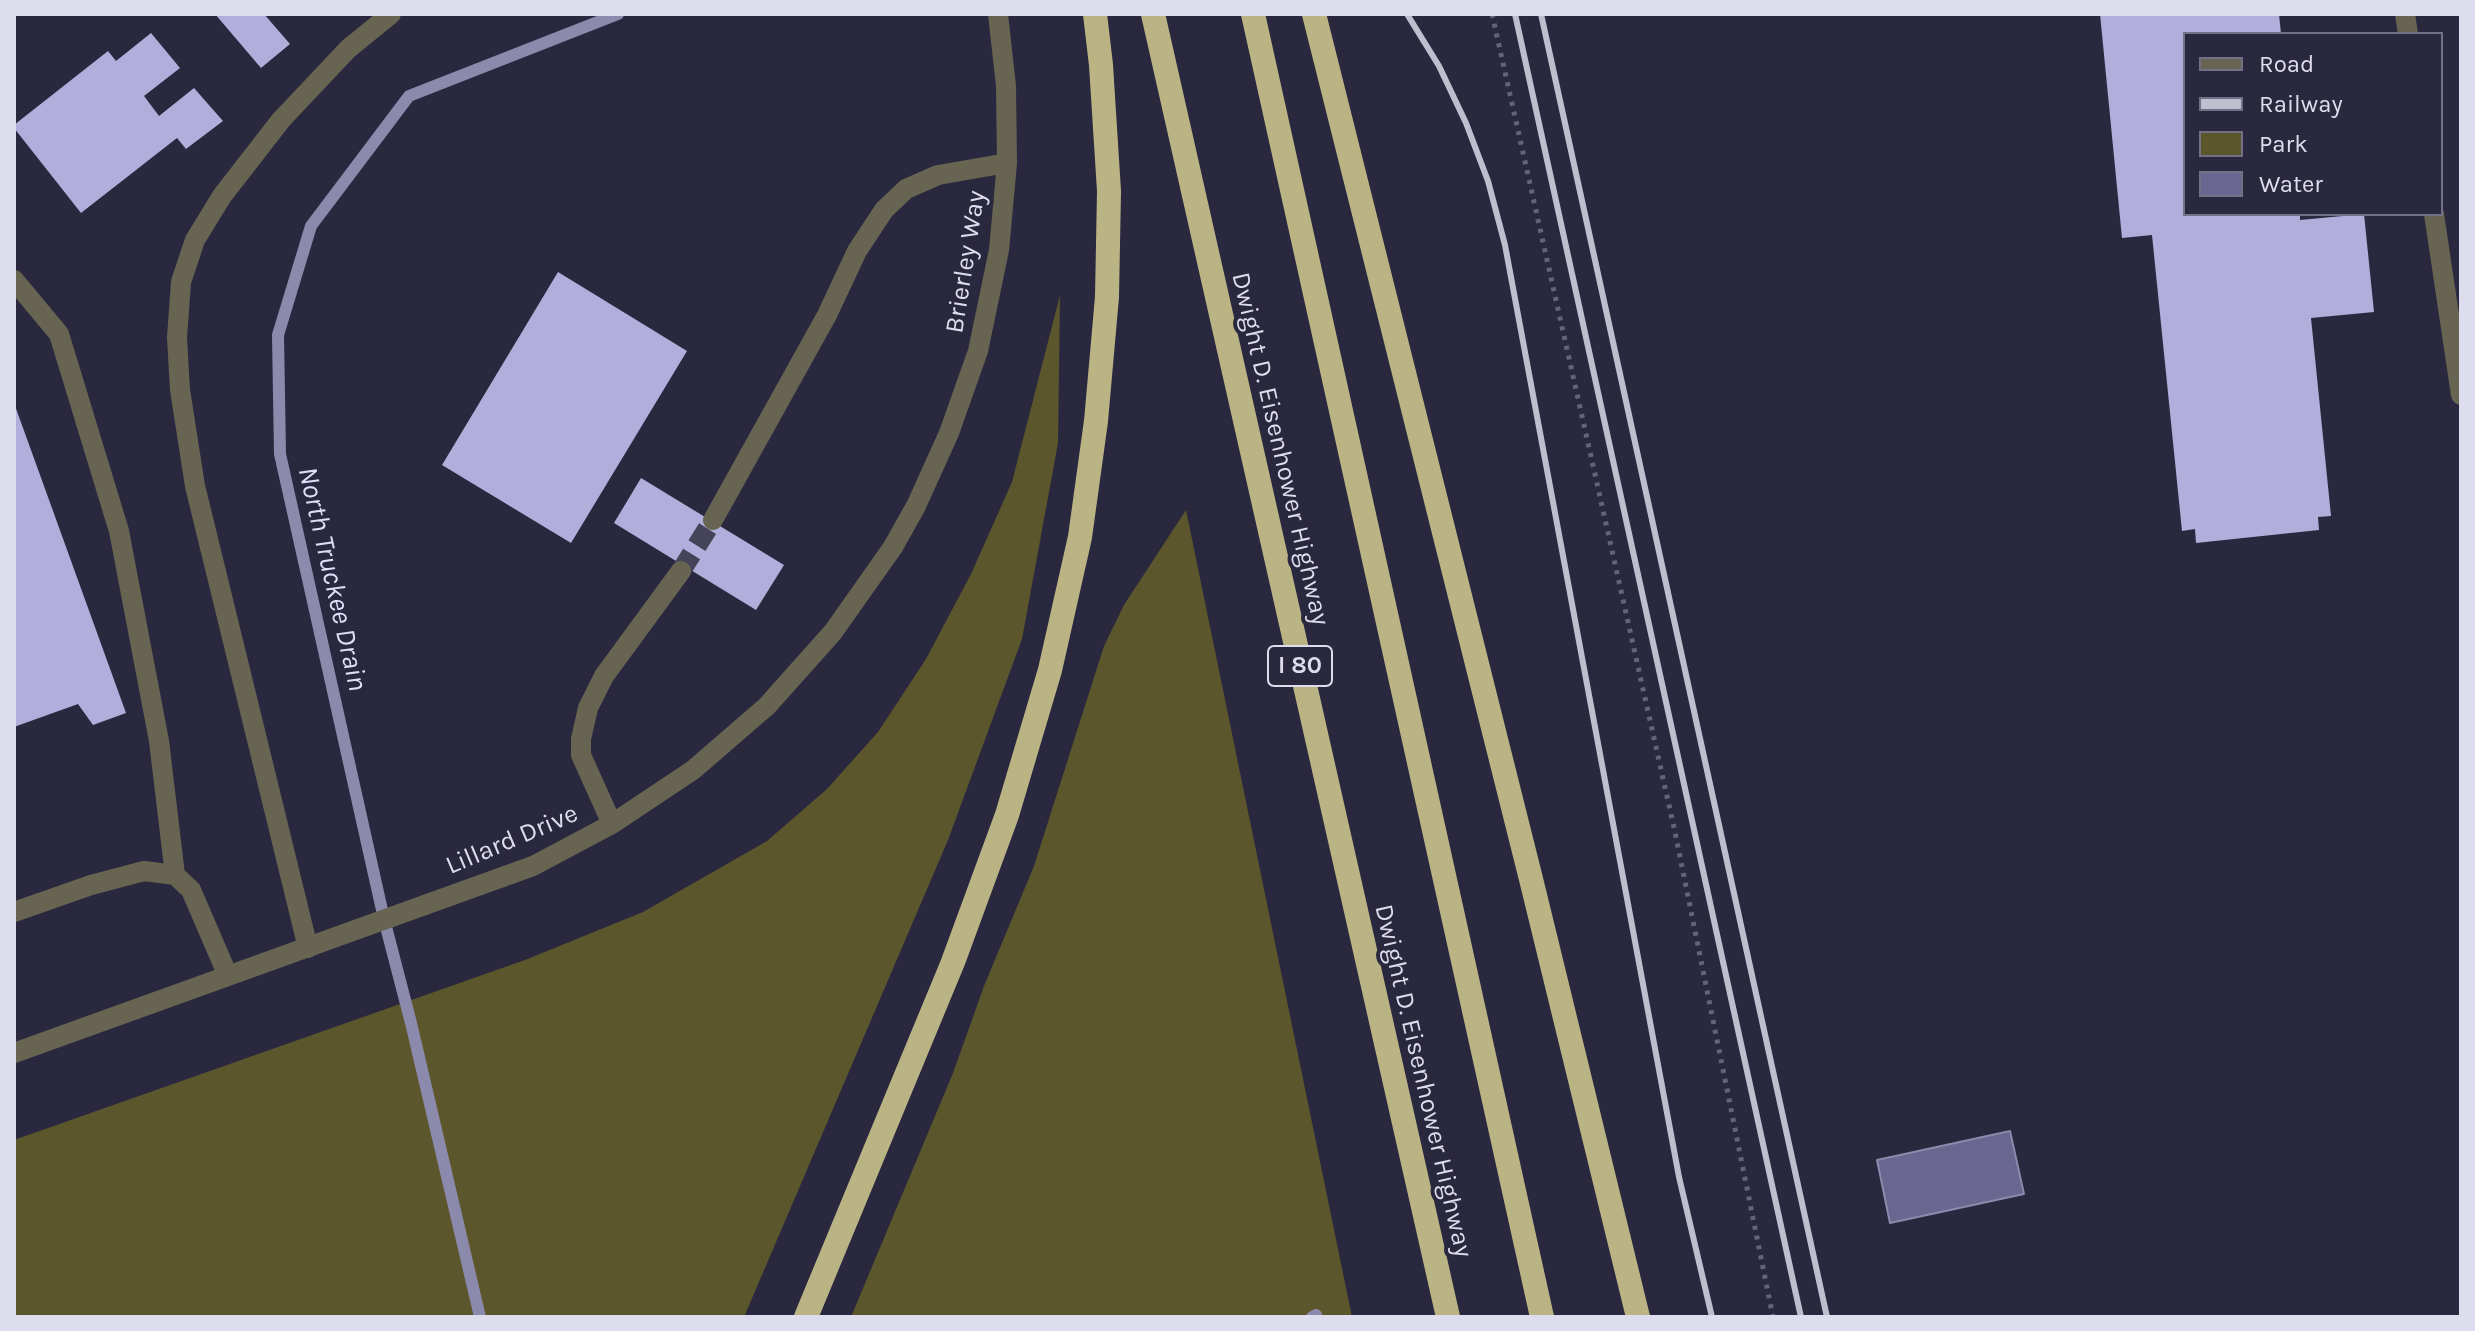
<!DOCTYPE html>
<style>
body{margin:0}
#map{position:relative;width:2475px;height:1331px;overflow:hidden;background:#2a283f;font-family:Karla,sans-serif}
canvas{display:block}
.frame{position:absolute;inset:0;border:16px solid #dedded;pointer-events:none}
.legend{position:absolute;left:2183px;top:32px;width:260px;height:184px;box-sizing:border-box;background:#2a283f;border:2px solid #727085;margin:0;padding:10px 14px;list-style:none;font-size:24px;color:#dedded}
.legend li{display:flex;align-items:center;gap:16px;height:40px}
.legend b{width:40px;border:2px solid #727085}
</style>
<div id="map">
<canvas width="2475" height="1331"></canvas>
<div class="frame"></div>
<ul class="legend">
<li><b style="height:10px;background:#676552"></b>Road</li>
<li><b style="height:10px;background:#bfbecf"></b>Railway</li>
<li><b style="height:22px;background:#5c562c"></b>Park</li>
<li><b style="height:22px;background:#696790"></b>Water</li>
</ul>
</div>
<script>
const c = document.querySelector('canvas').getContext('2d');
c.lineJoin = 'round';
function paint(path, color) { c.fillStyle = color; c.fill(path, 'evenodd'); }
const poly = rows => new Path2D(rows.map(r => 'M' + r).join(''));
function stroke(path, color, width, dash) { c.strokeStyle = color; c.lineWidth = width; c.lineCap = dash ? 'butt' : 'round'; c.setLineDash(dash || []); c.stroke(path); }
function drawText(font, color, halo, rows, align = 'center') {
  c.font = font + ' Karla,sans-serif'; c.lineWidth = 8; c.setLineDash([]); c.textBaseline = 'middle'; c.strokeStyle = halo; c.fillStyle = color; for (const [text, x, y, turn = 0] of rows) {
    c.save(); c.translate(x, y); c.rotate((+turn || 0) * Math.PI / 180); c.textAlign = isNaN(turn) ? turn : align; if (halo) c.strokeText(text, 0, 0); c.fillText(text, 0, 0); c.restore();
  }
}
paint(poly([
 [1060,295,1058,443,1022,639,948,840,744,1317,14,1317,14,1140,525,960,643,912,767,841,827,789,878,732,926,659,971,574,1012,482],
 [1186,510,1352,1317,851,1317,953,1073,984,986,1034,866,1104,646,1124,605]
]), '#5c562c');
const water = poly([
 [2010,1131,2024,1194,1890,1223,1877,1160,2010,1131]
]);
paint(water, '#696790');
stroke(water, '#8c8aac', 2);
stroke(poly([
 [480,1317,411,1023,384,919,280,454,278,335,311,226,409,96,618,14],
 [1312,1317,1316,1315]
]), '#8c8aac', 12);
paint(poly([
 [215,14,264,14,290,44,261,68],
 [2100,14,2279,14,2281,34,2185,34,2185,214,2300,214,2300,220,2364,214,2374,312,2311,318,2331,516,2318,517,2319,530,2196,543,2195,529,2182,531,2152,235,2122,238],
 [151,33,180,68,144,96,159,116,194,88,223,121,186,149,177,138,81,213,14,128,14,125,108,51,116,61],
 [558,272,687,351,571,543,442,465],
 [14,403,126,713,93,725,78,704,14,727],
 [641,478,784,565,756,610,614,523]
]), '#b1aedb');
stroke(poly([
 [681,571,713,520]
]), '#454359', 20, [20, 10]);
stroke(poly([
 [1492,14,1675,832,1773,1317]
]), '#646378', 5, [4, 6]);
stroke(poly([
 [2405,14,2408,34],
 [2434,214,2461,395],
 [14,280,59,334,119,531,159,741,175,875],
 [713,520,827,315,857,251,884,210,906,189,938,175,1007,163],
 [612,824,581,755,581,739,588,708,604,676,681,571],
 [14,912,91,885,144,871,175,875,191,890,228,976],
 [308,948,195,486,180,390,177,338,181,282,195,240,222,196,281,120,348,49,391,14],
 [14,1053,533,866,612,824,693,770,767,706,833,632,893,547,916,506,949,433,978,351,999,250,1007,163,1006,86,998,14]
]), '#676552', 20);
stroke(poly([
 [1153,14,1448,1317],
 [1253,14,1542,1317],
 [1314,14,1531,879,1638,1317],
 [806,1317,953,962,1007,815,1050,670,1080,537,1096,421,1107,297,1109,191,1101,65,1095,14]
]), '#bab485', 24);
stroke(poly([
 [1407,14,1439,66,1466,123,1488,181,1505,245,1679,1177,1712,1317],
 [1515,14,1801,1317],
 [1541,14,1827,1317]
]), '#bfbecf', 6);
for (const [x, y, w] of [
 [1300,666,64]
]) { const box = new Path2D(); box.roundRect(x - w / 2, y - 20, w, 40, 6); c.fillStyle = '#2a283f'; c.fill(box); stroke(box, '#dedded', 2); }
drawText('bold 24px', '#dedded', null, [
 ["I 80",1300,666]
]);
drawText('26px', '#dedded', '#2a283f', [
 ["Brierley Way",966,262,-81],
 ["Dwight D. Eisenhower Highway",1280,449,77],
 ["Lillard Drive",512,840,-23],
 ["Dwight D. Eisenhower Highway",1423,1081,77]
]);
drawText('italic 28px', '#dfdefa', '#2a283f', [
 ["North Truckee Drain",332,579,77]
]);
</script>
